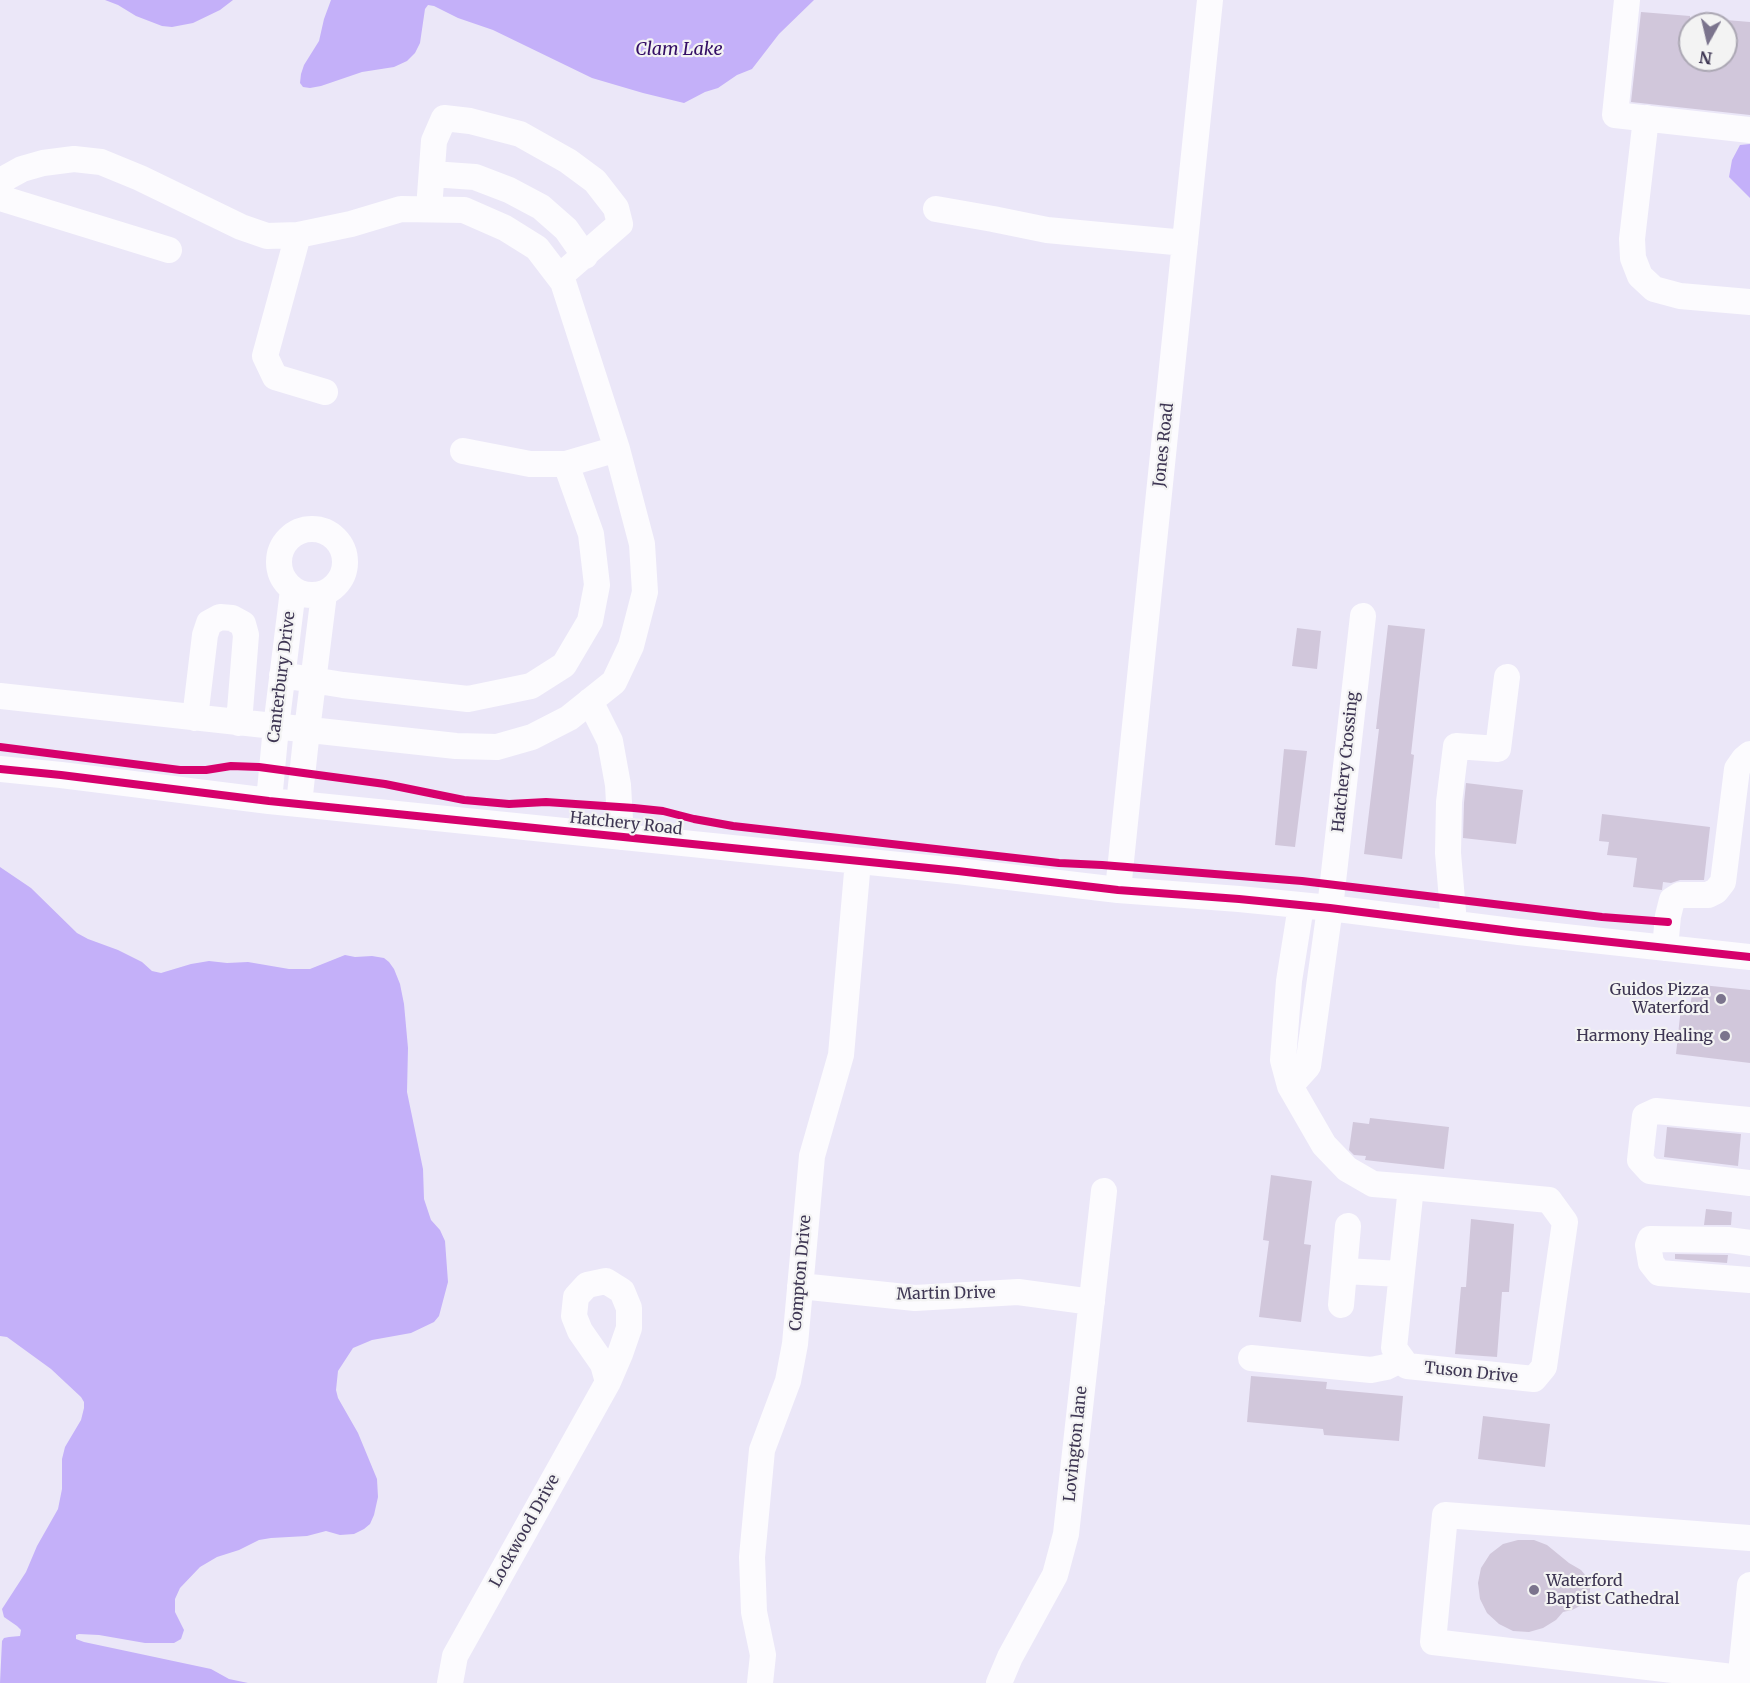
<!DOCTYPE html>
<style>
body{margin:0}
#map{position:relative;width:1750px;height:1683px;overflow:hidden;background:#ebe7f8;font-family:Merriweather,serif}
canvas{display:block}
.north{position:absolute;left:1678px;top:12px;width:60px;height:60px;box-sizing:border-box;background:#f3f3f3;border:2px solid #aba7b3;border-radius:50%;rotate:188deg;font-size:16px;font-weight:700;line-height:24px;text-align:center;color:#3e3653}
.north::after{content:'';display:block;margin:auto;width:21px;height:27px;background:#7b748d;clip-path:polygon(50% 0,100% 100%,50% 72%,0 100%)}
</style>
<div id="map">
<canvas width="1750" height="1683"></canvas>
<div class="north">N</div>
</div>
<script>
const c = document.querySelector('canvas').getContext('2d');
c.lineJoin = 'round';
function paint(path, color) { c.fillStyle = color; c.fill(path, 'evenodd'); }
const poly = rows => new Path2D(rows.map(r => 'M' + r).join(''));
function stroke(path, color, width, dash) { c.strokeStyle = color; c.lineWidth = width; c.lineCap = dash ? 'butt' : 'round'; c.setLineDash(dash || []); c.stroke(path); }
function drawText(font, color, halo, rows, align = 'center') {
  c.font = font + ' Merriweather,serif'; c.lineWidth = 4.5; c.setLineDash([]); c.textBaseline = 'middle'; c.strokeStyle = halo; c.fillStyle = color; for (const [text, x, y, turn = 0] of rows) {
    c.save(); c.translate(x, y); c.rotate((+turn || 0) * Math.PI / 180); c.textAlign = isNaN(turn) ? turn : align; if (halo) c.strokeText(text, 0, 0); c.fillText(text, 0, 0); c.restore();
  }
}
paint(poly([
 [105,0,233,0,220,10,193,23,172,27,162,26,136,16,118,5],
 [331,0,814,0,779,34,752,69,737,75,718,88,705,92,684,103,643,93,592,78,493,30,458,18,434,6,428,5,425,9,420,43,415,53,407,61,394,67,362,72,321,86,310,88,303,87,300,83,301,74,304,65,319,41,324,19],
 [1750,144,1750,198,1729,177,1732,160,1740,145],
 [0,867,31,888,77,933,88,939,118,950,142,962,152,971,161,973,191,964,209,961,227,963,248,962,289,969,310,969,345,955,355,957,372,956,384,958,389,962,394,969,400,984,404,1004,408,1048,407,1092,423,1169,424,1199,431,1220,440,1230,445,1241,448,1282,439,1316,434,1322,411,1333,372,1340,353,1348,338,1371,336,1390,338,1398,358,1433,377,1479,378,1497,374,1515,370,1524,364,1529,354,1534,340,1535,326,1531,307,1536,271,1538,259,1540,239,1550,217,1557,200,1567,180,1588,175,1599,175,1612,184,1630,181,1639,174,1643,145,1643,99,1635,79,1634,76,1635,76,1639,84,1642,211,1669,229,1679,248,1683,0,1683,2,1641,4,1638,9,1637,20,1636,21,1630,17,1626,4,1617,2,1609,26,1572,37,1546,58,1509,62,1489,62,1459,65,1447,81,1420,84,1408,84,1402,81,1397,51,1369,7,1337,0,1336]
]), '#c4b0f9');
paint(poly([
 [1641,12,1690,16,1690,60,1726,60,1726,20,1750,22,1750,115,1631,102],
 [1388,625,1425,629,1411,754,1414,755,1402,859,1364,854,1379,729,1376,729],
 [1297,628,1321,631,1317,669,1292,666],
 [1284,749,1307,751,1295,847,1275,845],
 [1466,783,1523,790,1516,844,1463,838,1464,803],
 [1602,814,1710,827,1704,880,1680,880,1671,883,1663,882,1662,890,1633,887,1637,858,1607,855,1609,842,1599,841],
 [1702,985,1750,990,1750,1063,1676,1054,1681,1007,1690,1008,1692,994,1700,995],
 [1370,1118,1449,1127,1444,1169,1365,1160,1366,1156,1354,1155,1349,1150,1353,1122,1369,1124],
 [1667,1127,1741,1134,1738,1166,1664,1157],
 [1271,1175,1312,1181,1304,1244,1311,1245,1301,1322,1259,1317,1269,1241,1263,1240],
 [1706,1209,1732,1212,1731,1225,1704,1225],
 [1471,1219,1514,1224,1509,1292,1502,1292,1497,1357,1455,1354,1461,1287,1466,1287],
 [1675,1254,1728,1255,1727,1263,1675,1259],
 [1251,1376,1327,1382,1326,1389,1403,1396,1399,1441,1324,1435,1323,1429,1247,1422],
 [1483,1416,1550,1424,1545,1467,1478,1459],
 [1518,1540,1534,1540,1547,1545,1569,1563,1581,1570,1591,1582,1589,1598,1582,1605,1572,1610,1563,1612,1556,1620,1543,1628,1529,1632,1513,1631,1499,1624,1487,1613,1480,1599,1478,1583,1481,1568,1490,1554,1503,1544]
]), '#d1c7db');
stroke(poly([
 [1627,0,1615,115,1750,130],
 [1646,118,1632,239,1633,258,1640,276,1654,289,1680,296,1750,302],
 [432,174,475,177,509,190,541,207,566,229,585,256],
 [0,181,22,169,43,163,74,159,101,162,140,178,241,227,267,236,298,235,351,224,401,209,464,210,505,228,537,248,563,282,617,449,642,544,645,592,631,646,614,682,569,718,532,737,497,747,456,746,0,696],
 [0,198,169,250],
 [429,209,434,141,444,118,470,121,520,134,568,161,595,181,616,208,620,224,559,277],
 [936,209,993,219,1047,230,1185,243],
 [298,235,265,356,275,377,325,392],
 [463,451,530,464,566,464,617,449],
 '279 562a33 33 0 1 1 66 0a33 33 0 1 1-66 0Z',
 [282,675,343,685,468,699,531,686,564,665,590,621,597,585,591,534,566,464],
 [590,701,610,741,618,785,621,837],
 [195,718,205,635,209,623,220,617,232,618,243,624,246,635,239,723],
 [0,769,61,775,269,801,958,871,1118,890,1239,899,1330,908,1519,932,1750,957],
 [269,801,276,727,293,590],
 [299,804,307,730,324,594],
 [1118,890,1210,0],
 [1301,906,1289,981,1283,1060,1290,1086,1324,1145,1347,1169,1373,1184,1411,1187,1549,1200,1565,1222,1544,1367,1534,1379,1407,1366,1394,1348,1411,1187],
 [1454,923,1448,853,1449,802,1456,746,1498,749,1507,677],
 [1665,948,1668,916,1672,900,1680,895,1708,895,1716,891,1723,882,1737,769,1744,759,1750,754],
 [1290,1086,1308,1066,1330,908,1363,616],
 [1750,1120,1656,1111,1645,1116,1640,1160,1650,1171,1750,1183],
 [1750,1243,1729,1240,1650,1239,1648,1245,1651,1263,1659,1273,1750,1280],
 [1344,1271,1401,1274],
 [800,1286,915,1298,1018,1292,1092,1302],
 [1341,1305,1348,1226],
 [1251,1358,1371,1370,1386,1367,1402,1359],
 [1741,1678,1433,1642,1445,1515,1750,1538],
 [450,1683,455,1656,608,1382,620,1354,629,1328,629,1308,622,1291,606,1281,587,1285,576,1297,574,1316,580,1331,603,1364,608,1382],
 [760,1683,763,1655,754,1612,752,1557,762,1450,788,1381,795,1344,812,1156,841,1055,858,861],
 [999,1683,1010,1657,1055,1575,1066,1534,1104,1191],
 [1740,1683,1750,1585]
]), '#fcfbfe', 26);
stroke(poly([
 [0,747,180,770,206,770,231,766,259,767,385,784,464,800,509,804,546,802,634,808,663,811,694,819,733,826,1059,863,1102,865,1302,881,1602,917,1668,922],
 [0,769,61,775,269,801,958,871,1118,890,1239,899,1330,908,1519,932,1750,957]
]), '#d6006c', 8);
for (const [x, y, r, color] of [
 [1721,999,6,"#7b748d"],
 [1725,1036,6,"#7b748d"],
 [1534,1590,6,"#7b748d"]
]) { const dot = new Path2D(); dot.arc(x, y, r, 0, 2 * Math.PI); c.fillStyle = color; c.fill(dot); stroke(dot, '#f3f3f3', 2); }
drawText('16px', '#3e3653', '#f3f3f3', [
 ["Jones Road",1164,445,-84],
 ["Canterbury Drive",282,677,-83],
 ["Hatchery Crossing",1346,762,-84],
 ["Hatchery Road",626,824,6],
 ["Compton Drive",801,1273,-85],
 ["Martin Drive",946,1294,-1],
 ["Tuson Drive",1471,1373,6],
 ["Lovington lane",1076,1444,-84],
 ["Lockwood Drive",525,1531,-61]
]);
drawText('16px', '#3e3653', '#f3f3f3', [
 ["Guidos Pizza",1709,990],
 ["Waterford",1709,1008],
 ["Harmony Healing",1713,1036],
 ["Waterford",1546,1581,"left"],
 ["Baptist Cathedral",1546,1599,"left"]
], 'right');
drawText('italic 18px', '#340e65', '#f3f3f3', [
 ["Clam Lake",679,50]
]);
</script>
